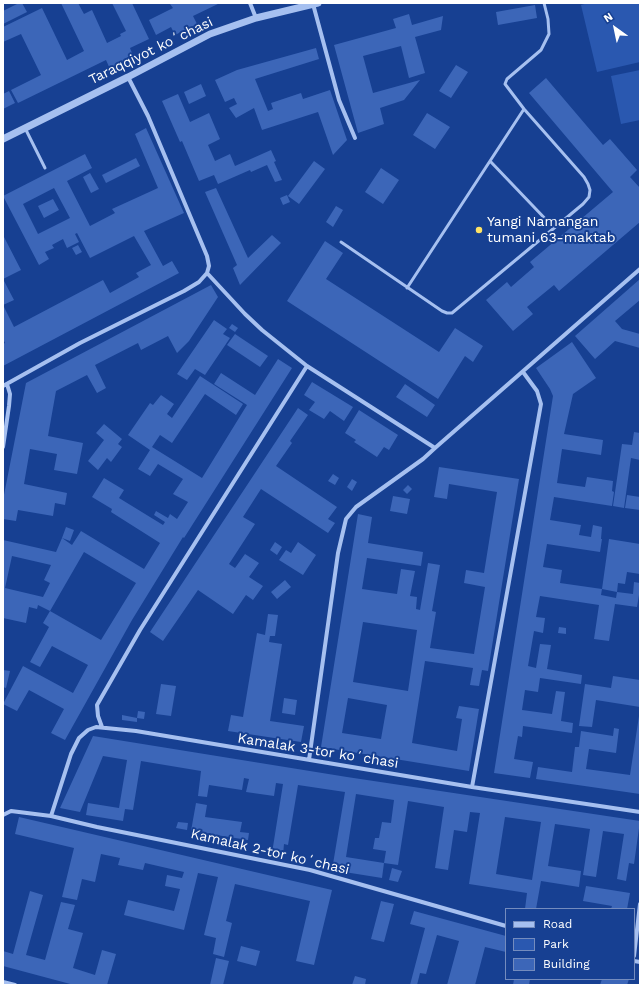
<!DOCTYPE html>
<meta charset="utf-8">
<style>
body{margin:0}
#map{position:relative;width:643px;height:988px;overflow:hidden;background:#174092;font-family:"Work Sans",sans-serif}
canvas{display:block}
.frame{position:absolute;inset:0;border:4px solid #fff;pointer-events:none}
.legend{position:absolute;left:505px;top:908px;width:130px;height:72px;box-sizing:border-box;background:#174092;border:1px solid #748cbe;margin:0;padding:5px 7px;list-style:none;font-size:12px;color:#fff}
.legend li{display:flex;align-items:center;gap:8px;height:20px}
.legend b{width:20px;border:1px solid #748cbe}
.north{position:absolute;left:595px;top:8px;width:40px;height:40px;-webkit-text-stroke:3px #174092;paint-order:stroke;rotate:327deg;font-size:11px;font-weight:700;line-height:16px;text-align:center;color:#fff}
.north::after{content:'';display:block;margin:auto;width:14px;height:18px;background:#fff;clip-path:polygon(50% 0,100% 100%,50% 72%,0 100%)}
</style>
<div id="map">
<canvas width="643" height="988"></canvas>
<div class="frame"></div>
<ul class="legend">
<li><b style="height:5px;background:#a6c0f0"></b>Road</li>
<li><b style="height:11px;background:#2a58b0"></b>Park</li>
<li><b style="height:11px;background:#3c66b8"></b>Building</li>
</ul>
<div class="north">N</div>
</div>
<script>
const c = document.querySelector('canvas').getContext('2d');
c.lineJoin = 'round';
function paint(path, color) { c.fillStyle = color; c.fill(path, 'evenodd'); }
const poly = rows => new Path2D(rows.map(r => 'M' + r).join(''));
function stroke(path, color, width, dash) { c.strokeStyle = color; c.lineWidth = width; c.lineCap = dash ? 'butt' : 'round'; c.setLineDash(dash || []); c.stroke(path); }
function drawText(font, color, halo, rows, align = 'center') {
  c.font = font + ' "Work Sans",sans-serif'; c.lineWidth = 4; c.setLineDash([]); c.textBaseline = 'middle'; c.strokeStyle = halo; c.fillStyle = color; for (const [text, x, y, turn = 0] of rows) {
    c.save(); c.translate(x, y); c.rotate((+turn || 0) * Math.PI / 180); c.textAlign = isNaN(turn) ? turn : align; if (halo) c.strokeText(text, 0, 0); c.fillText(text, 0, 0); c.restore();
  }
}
paint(poly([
 [588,3,640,3,640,62,597,72,581,5],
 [640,70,640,120,621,124,611,76]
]), '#2a58b0');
paint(poly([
 [19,3,22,3,27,12,3,24,3,11],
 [61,3,78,3,84,14,92,10,107,43,121,36,120,34,126,31,112,3,132,3,149,39,130,48,134,58,110,69,106,60,18,103,11,90,41,75,21,34,3,42,3,27,42,8,67,60,84,51],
 [171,3,220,3,193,16,197,24,175,35,171,27,156,35,149,20,173,8,170,4],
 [535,5,537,18,498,25,496,12],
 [409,14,412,25,443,16,441,30,415,37,425,73,409,78,401,46,363,56,373,93,420,80,404,100,380,108,384,124,358,133,334,45,396,28,393,19],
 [316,48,319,59,255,79,268,111,273,109,271,103,301,93,303,99,330,90,347,140,333,155,318,112,262,130,254,108,236,118,229,108,237,104,234,98,225,102,215,80,237,70],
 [456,65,468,72,451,98,439,91],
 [546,78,603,145,610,139,637,170,630,177,640,188,640,222,559,291,554,285,527,307,533,314,513,331,486,300,507,282,511,287,534,267,530,262,613,192,529,93],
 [201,84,206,96,189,104,184,92],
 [9,91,15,103,3,109,3,94],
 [178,94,190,122,209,113,220,139,208,145,215,161,230,154,235,166,271,150,276,161,274,162,282,180,275,182,267,165,251,172,250,170,218,184,214,175,199,181,182,141,180,142,162,101],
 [427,113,450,127,435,149,413,135],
 [146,128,184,213,144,231,163,266,172,261,179,273,3,366,3,344,5,343,3,339,3,238,4,237,21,270,3,279,14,300,3,305,14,327,103,280,110,293,139,277,136,273,151,265,134,236,90,258,77,233,75,234,79,242,67,248,63,239,52,245,54,248,45,252,49,259,39,265,3,196,85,154,92,168,67,181,90,226,115,213,112,209,158,188,135,134],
 [54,188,70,218,38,234,23,204],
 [136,158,140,166,106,183,102,175],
 [314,161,325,169,299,204,288,196],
 [381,168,399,180,383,204,365,192],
 [90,173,99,189,91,193,83,177],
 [216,188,248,258,272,235,281,243,240,285,233,268,237,265,205,192],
 [287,195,290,202,283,205,280,198],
 [53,199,59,210,44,218,38,206],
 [336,206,343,210,333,227,326,222],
 [325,241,343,253,326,279,439,352,455,328,483,346,473,362,465,356,438,399,287,301],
 [78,245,82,252,76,255,72,248],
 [640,279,640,300,615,321,622,329,640,334,640,348,615,341,595,359,575,336],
 [211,285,218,297,189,341,177,353,168,336,141,350,138,343,95,365,106,388,97,393,87,375,56,391,48,436,83,443,77,474,54,470,57,454,30,449,24,484,67,493,65,505,55,503,53,516,18,510,16,521,3,519,3,500,26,383],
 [214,320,227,329,223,334,230,338,205,375,195,369,187,380,177,374],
 [232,324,238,328,235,332,229,328],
 [235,334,268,356,260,367,227,345],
 [572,342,596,378,573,394,564,434,603,440,601,455,562,449,557,483,585,487,587,477,613,481,612,491,614,492,612,506,554,497,550,520,581,525,579,535,591,537,593,525,602,527,601,539,602,539,600,552,547,544,543,567,562,570,560,583,602,589,601,595,616,598,617,592,633,594,634,582,640,583,640,595,639,595,637,607,615,604,609,641,594,639,599,605,540,596,536,617,545,618,543,633,534,631,528,666,536,668,540,644,551,645,547,669,582,675,581,684,540,678,538,692,525,690,522,710,552,714,556,691,565,692,561,721,573,723,572,733,523,726,522,737,518,736,514,759,533,762,530,778,494,773,553,396,550,389,536,368],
 [278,359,292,368,184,538,183,537,132,620,65,740,51,733,64,709,29,690,17,711,3,704,23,666,73,693,88,665,52,646,40,667,30,662,49,627,43,623,50,611,38,605,37,609,29,607,26,623,3,618,3,540,56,552,62,538,72,545,81,531,144,569,160,543,111,512,112,509,92,497,104,478,124,490,119,498,163,525,165,522,154,515,156,511,168,518,170,514,177,519,188,502,173,494,183,479,158,464,150,476,138,469,150,450,128,435,150,403,153,405,161,395,174,404,167,414,172,418,200,376,243,404,236,415,205,394,172,443,160,435,152,447,202,478,247,405,214,384,221,373,255,395],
 [84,552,136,583,101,640,50,611],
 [12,556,51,565,44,580,50,583,43,597,5,588],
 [312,382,353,407,344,421,330,411,324,419,309,410,315,402,304,395],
 [405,384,435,405,427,417,396,397],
 [298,408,308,415,290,441,292,443,276,466,337,507,328,519,335,523,328,533,261,489,243,517,255,524,229,564,235,568,245,554,259,563,249,577,263,586,253,600,246,595,233,614,198,590,163,641,150,632],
 [359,410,398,435,389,450,384,447,377,457,354,442,356,440,345,433],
 [104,424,122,439,118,444,122,447,111,462,107,458,98,470,88,461,104,440,96,433],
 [634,432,640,433,640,460,631,458,624,508,613,506,622,444,632,445],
 [439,467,519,479,488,671,482,670,479,686,470,685,473,668,425,661,412,743,457,751,462,719,456,718,459,706,479,709,469,771,321,747,358,514,372,517,368,543,423,552,421,566,367,558,362,589,397,594,401,569,415,571,410,596,417,597,416,609,420,610,428,563,440,565,432,611,436,612,430,648,474,654,485,587,464,583,466,570,484,573,497,492,449,484,447,499,434,497],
 [363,622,417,630,408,691,353,682],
 [348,698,387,705,381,739,342,733],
 [333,474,339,478,335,485,328,481],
 [352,479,357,482,352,491,347,487],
 [408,485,412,489,407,494,403,490],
 [627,495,640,497,640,510,625,508],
 [393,496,410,499,407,514,390,511],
 [66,527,74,530,70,541,62,538],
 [609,539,640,544,640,574,627,572,625,584,618,583,617,592,602,589],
 [275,542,282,547,277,555,270,550],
 [298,542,316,555,303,575,279,560,286,550,291,553],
 [285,580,291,587,277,599,271,592],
 [268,614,278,615,275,636,270,636,269,642,282,644,270,721,304,726,301,742,228,731,231,715,243,717,257,633,265,635],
 [559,627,566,628,566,634,558,633],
 [3,670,10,671,6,688,3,687],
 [613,676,640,680,640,707,596,700,592,727,579,726,585,684,611,688],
 [161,684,176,686,171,716,156,714],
 [284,698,297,700,295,715,282,713],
 [138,711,145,712,144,719,137,718],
 [122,715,137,718,137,722,122,720],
 [639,716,640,794,536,779,538,767,572,772,575,747,579,747,581,731,613,736,614,728,619,729,616,753,589,749,586,769,630,775],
 [93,736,347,777,640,821,634,864,629,863,626,881,617,879,624,834,603,831,596,877,583,875,590,829,555,824,548,866,581,871,579,887,541,881,536,909,525,909,527,893,469,884,480,813,470,812,467,832,454,830,448,870,435,868,444,807,408,801,398,865,384,863,382,878,332,870,345,792,298,785,288,845,284,844,283,855,272,853,283,784,276,783,274,796,246,792,249,779,244,778,242,790,209,785,207,797,198,796,201,771,141,761,133,810,125,809,123,821,86,815,88,803,119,808,127,760,103,756,80,812,60,808],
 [356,794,394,800,391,823,382,822,379,838,375,838,373,849,386,851,384,863,346,857],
 [505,817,541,822,532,880,496,874],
 [196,803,207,805,205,817,242,822,240,832,249,833,248,840,191,831],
 [19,817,332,890,314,965,296,961,310,901,235,884,226,921,232,923,224,957,213,954,216,938,204,935,218,877,198,873,184,930,124,915,128,900,174,911,180,889,165,886,167,875,182,878,184,872,145,863,143,870,118,865,120,858,101,854,95,882,82,879,77,900,62,897,74,848,15,834],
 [178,822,188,823,187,830,176,828],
 [392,868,402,871,398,882,389,880],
 [586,886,630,893,627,909,611,909,612,906,583,901],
 [30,891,43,895,26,955,45,960,61,902,75,905,68,929,83,933,73,968,95,975,102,950,116,954,107,985,74,985,3,966,3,951,13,954],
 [381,901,394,904,384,942,371,939],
 [414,911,506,936,506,952,485,947,475,985,447,985,459,941,437,935,426,974,420,973,417,985,410,985,425,928,410,924],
 [241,946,260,951,256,966,237,961],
 [216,958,229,961,223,985,210,985],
 [355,976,366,979,365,985,352,985],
 [514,979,530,979,529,985,513,985],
 [602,979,629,979,627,985,600,985]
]), '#3c66b8');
stroke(poly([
 [25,128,45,168],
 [490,161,554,228],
 [341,242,442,311,447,313,452,313,583,204,589,197,590,190,588,184,584,177,524,109,505,84,507,79,541,50,549,34,548,19,544,3],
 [407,288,524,109]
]), '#a6c0f0', 3);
stroke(poly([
 [250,3,256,18],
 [313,4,339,100,355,138],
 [207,273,245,314,262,330,307,366],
 [3,386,80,343,184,291,199,282,207,273,209,266,207,256,148,116,128,77],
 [3,447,9,406,10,394,7,384],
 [102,727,98,716,97,705,140,630,307,366,435,448,640,269],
 [309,760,338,553,346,519,356,507,423,459,435,448],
 [472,787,541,404,537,391,523,372],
 [3,815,11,811,51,816,97,827,310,870,506,926],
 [51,816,71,754,79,738,88,730,96,727,136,731,472,787,640,812],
 [634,956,640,904],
 [634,961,640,962],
 [3,982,15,985]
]), '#a6c0f0', 4);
stroke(poly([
 [3,139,128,77,210,34,256,18,318,3]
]), '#a6c0f0', 7);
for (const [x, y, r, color] of [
 [479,230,4,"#ffe365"]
]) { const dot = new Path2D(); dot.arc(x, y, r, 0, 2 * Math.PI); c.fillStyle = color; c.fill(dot); stroke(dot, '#174092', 1.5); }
drawText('14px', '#fff', '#174092', [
 ["Taraqqiyot koʻchasi",151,51,-26],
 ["Kamalak 3-tor koʻchasi",318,751,9],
 ["Kamalak 2-tor koʻchasi",270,852,13]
]);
drawText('14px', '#fff', '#174092', [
 ["Yangi Namangan",487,222],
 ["tumani 63-maktab",487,238]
], 'left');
</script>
